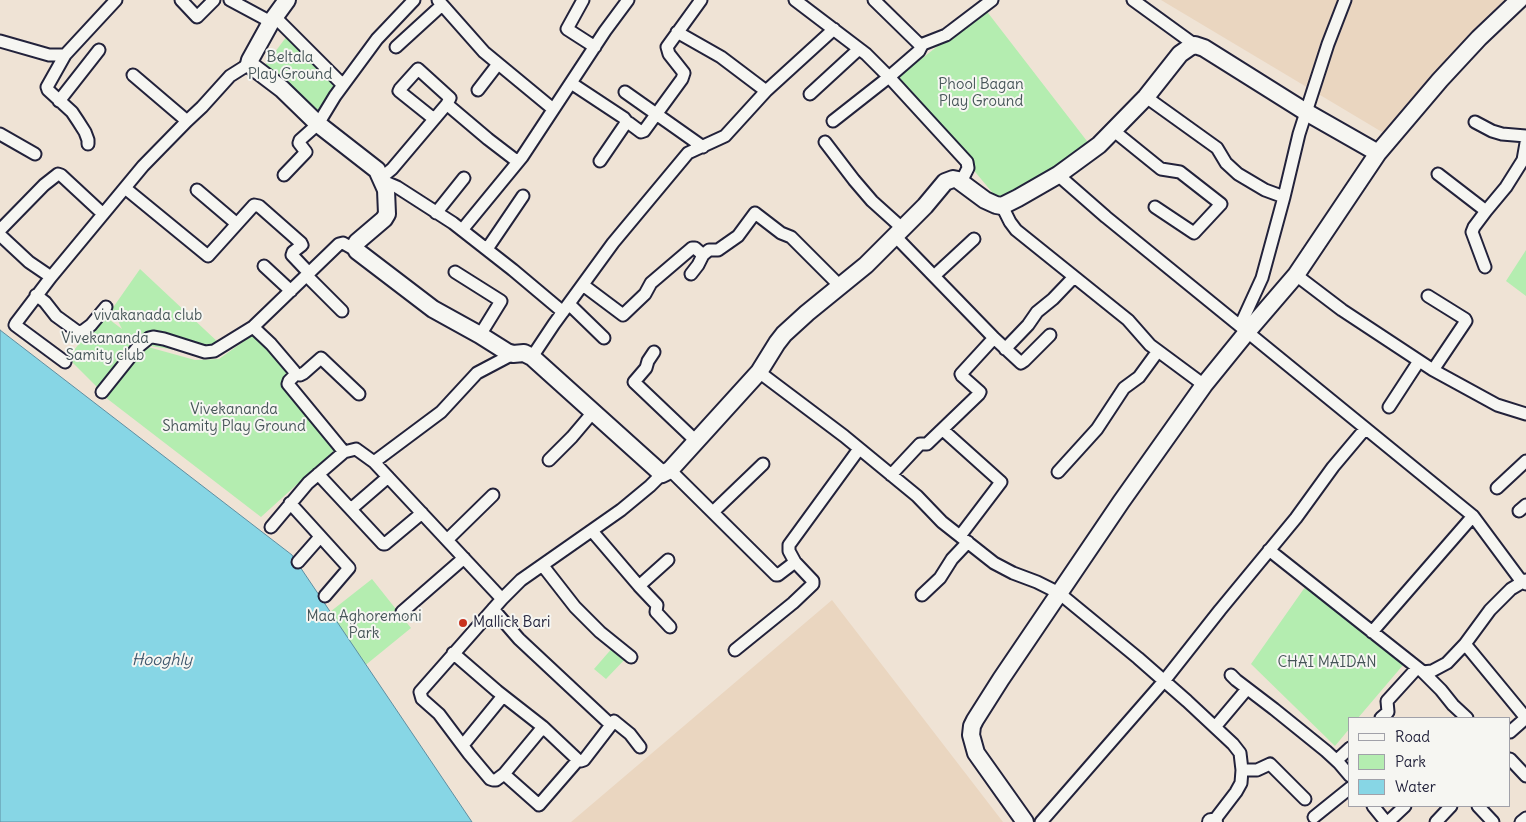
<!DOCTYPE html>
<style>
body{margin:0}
#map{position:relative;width:1526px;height:822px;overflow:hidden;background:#efe3d5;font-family:Delius,sans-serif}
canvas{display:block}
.legend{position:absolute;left:1348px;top:717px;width:162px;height:90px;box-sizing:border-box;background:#f6f6f2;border:1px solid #a1a1a9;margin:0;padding:6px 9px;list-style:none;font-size:15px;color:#22223b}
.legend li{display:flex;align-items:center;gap:10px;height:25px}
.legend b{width:25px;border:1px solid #a1a1a9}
</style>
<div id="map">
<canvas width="1526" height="822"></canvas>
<ul class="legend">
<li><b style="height:6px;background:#f6f6f2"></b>Road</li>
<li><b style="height:14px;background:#b4edb0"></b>Park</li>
<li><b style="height:14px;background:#87d6e5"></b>Water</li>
</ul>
</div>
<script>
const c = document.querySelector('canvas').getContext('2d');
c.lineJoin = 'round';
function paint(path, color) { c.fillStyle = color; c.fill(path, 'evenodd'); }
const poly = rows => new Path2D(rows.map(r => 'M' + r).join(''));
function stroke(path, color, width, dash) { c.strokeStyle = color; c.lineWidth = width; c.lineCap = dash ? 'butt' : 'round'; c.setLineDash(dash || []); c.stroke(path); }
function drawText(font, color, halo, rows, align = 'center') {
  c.font = font + ' Delius,sans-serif'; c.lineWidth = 4; c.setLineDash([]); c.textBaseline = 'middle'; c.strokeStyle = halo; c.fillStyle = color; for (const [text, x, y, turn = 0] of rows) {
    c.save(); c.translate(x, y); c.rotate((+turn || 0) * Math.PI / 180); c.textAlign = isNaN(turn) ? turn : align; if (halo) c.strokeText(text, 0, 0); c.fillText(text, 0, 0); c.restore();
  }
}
paint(poly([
 [1161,0,1526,0,1526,7,1387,135],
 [832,600,1003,822,571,822]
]), '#ead6c0');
paint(poly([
 [985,9,1090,145,1001,203,897,78],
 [287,36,337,84,315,117,263,68],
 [1526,250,1526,296,1506,281],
 [140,269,220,344,190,352,137,344,99,389,68,358,102,314,122,329,112,309],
 [254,334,290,376,284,383,337,448,261,517,105,397,148,347,195,360,219,359],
 [372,579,411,628,357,672,321,619],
 [1310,580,1409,658,1358,718,1350,718,1350,728,1335,746,1251,664],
 [614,646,628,656,606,679,594,669]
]), '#b4edb0');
const water = poly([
 [0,330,292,555,472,822,0,822,0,330]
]);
paint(water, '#87d6e5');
stroke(water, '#5f8ea1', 1);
const street = poly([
 [181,0,197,17,214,0],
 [230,0,271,22],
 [438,0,484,52,553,109],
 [583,0,567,29,595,47],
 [795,0,866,54,889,77,967,162,968,168,961,182],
 [1133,0,1195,45],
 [1345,0,1328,44,1299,134,1284,197,1262,278,1240,326,1473,516,1519,578,1526,584],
 [275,17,343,85],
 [677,32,721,57,766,91],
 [0,41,49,55,65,55,116,0],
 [396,47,442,5],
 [921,47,923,44,946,35,992,0],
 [65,55,47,87,48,90,72,112,78,121,85,132,88,140,88,144],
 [133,75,187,121],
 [571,83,624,118,627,122],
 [478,90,498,64],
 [625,92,703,147],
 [810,94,859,49],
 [1146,97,1217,148,1226,163,1238,174,1265,190,1284,197],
 [59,101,99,50],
 [434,119,399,91,400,89,418,69,450,98,447,104,449,106,488,139,518,162],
 [833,121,889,77,919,51,921,47,918,43,874,0],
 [1475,122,1492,131,1502,134,1526,136],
 [1114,131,1161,169,1180,172,1221,204,1194,233,1155,207],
 [0,134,35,154],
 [825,142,854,180,872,201,902,228],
 [600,161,626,123,629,123,641,132,644,131,682,79,684,73,669,54,667,47,701,0],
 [1438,174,1486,211],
 [284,175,306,152,299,143,300,140,318,124,335,96,377,39,414,0],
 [1058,175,1106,217,1240,326],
 [381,178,392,169,447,104],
 [383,181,397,187,453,223,513,270,563,312],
 [125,188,208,256,254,205,259,206,301,243,302,245,293,252,292,255,309,273],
 [197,190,237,224],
 [1002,206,1010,222,1016,230,1128,320,1150,345,1204,385],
 [436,213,464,178],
 [0,230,44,185,58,174,61,175,103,214],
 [462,230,522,157,605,31,628,0],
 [0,235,29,262,51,277,143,166,187,121,202,107,230,76,249,64],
 [895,236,994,338,1021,363,1024,361,1050,335],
 [487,249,523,196],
 [264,266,291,291],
 [1485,267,1472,232,1474,227,1486,211,1506,187,1523,160,1526,143],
 [455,272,501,301,480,335],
 [691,274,698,265,703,255],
 [1296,275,1342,310,1433,370,1497,405,1526,414],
 [307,276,342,311],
 [934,276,974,239],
 [51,277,16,323,15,325,65,362],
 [583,285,623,315,645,294,651,283,692,248,695,248,703,255,709,250,718,250,738,236,755,213,781,233,791,237,840,286],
 [36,295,45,302,56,316,78,332,83,331,91,325,106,307],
 [1428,296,1465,319,1466,321,1433,370],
 [569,304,604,338],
 [253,327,271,344,294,371,295,375,289,381,288,384,344,452],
 [1005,349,1028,325,1037,312,1053,299,1074,277],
 [654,352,648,361,646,368,634,382,696,441],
 [532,357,554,324,613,243,688,153,725,136,766,91,834,29],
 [759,372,844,436,917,496,942,522,994,563,1013,573,1037,582,1059,593,1138,658,1187,701,1233,744,1240,753,1242,770,1241,783,1236,792,1213,822],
 [295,374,300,375,304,373,321,358,359,394],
 [102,392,138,347,149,338,153,337,164,339,205,352,214,351,253,327,339,244,343,243,357,251],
 [1389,407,1419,361],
 [943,430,1001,482,960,536],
 [549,460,572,437,594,411],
 [374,462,441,412,477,373,513,354],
 [670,470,776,575,778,575,795,562,813,581,813,584,793,603,735,650],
 [1058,472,1097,429,1124,388,1139,377,1158,351],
 [318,474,383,544,385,544,422,513],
 [891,475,920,444,927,444,979,394,980,392,962,376,961,374,994,338],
 [1497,488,1526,461],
 [290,503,349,568,325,596],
 [351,509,388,477],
 [1519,511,1526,505],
 [713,512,763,464],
 [271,527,308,483,344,452,356,449,374,462,502,599],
 [592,531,639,586,668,560],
 [447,540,493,495],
 [1269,550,1423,672,1432,671,1447,663,1465,644,1490,610,1511,589,1526,580],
 [298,562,320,537],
 [795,562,789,551,789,545,859,449],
 [543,566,575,607,600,632,631,657],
 [639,586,657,605,656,612,670,627],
 [922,595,940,578,952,559,968,542],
 [493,609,519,639,610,724],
 [402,612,464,558],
 [1372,632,1473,516],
 [1465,644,1526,718],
 [453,653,497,691,543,727,578,760,539,805,504,774],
 [1423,672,1441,690,1453,705,1467,718],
 [1231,675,1236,680,1274,709,1326,751,1339,763,1350,776],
 [1381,718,1388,712,1387,701,1417,668],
 [543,727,504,774,496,780,493,780,490,779,469,754,439,714,422,699,420,692,502,599,521,580,621,510,650,486,662,474],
 [1215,727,1247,689],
 [1510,732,1526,718],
 [463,745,503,696],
 [1510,759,1526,776],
 [578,760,581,761,584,760,614,721,630,734,640,747],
 [1337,760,1350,748],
 [1242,770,1257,770,1270,764,1305,799],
 [1373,806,1386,822],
 [1478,806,1493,822],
 [1314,817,1350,788],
 [1041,822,1164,681,1220,610,1296,518,1333,467,1365,429],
 [1388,822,1405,806],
 [1436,822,1451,806],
 [1521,822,1526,818]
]);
const secondary = poly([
 [287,0,271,22,250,60,249,64,282,89,318,124,377,170,386,190,387,214,384,219,357,242,355,246,357,251,433,309,480,335,507,352,513,354,524,353,532,357,662,474,670,470,759,372,777,343,784,334,807,313,866,265,925,206,945,182,953,179,958,180,985,200,996,205,1002,206,1018,198,1058,175,1099,145,1146,97,1180,54,1190,47,1195,45,1204,48,1306,112,1378,153],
 [1025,822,976,753,971,735,972,726,975,720,1001,679,1121,502,1204,385,1247,332,1296,275,1378,153,1440,80,1479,38,1519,0],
 [1211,822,1214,822]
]);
stroke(street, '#22223b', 15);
stroke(secondary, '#22223b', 20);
stroke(street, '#f6f6f2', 11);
stroke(secondary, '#f6f6f2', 16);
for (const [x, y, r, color] of [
 [463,623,5,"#c8321e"]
]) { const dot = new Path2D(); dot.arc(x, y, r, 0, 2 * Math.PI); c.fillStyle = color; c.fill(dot); stroke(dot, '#f6f6f2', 2); }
drawText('15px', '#465558', '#f6f6f2', [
 ["Beltala",290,58],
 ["Play Ground",290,75],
 ["Phool Bagan",981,85],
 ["Play Ground",981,102],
 ["vivakanada club",148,316],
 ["Vivekananda",105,339],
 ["Samity club",105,356],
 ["Vivekananda",234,410],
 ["Shamity Play Ground",234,427],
 ["Maa Aghoremoni",364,617],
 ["Park",364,634],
 ["CHAI MAIDAN",1327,663]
]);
drawText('15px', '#22223b', '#f6f6f2', [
 ["Mallick Bari",473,623]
], 'left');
drawText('italic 16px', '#40586e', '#f6f6f2', [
 ["Hooghly",162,660]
]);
</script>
